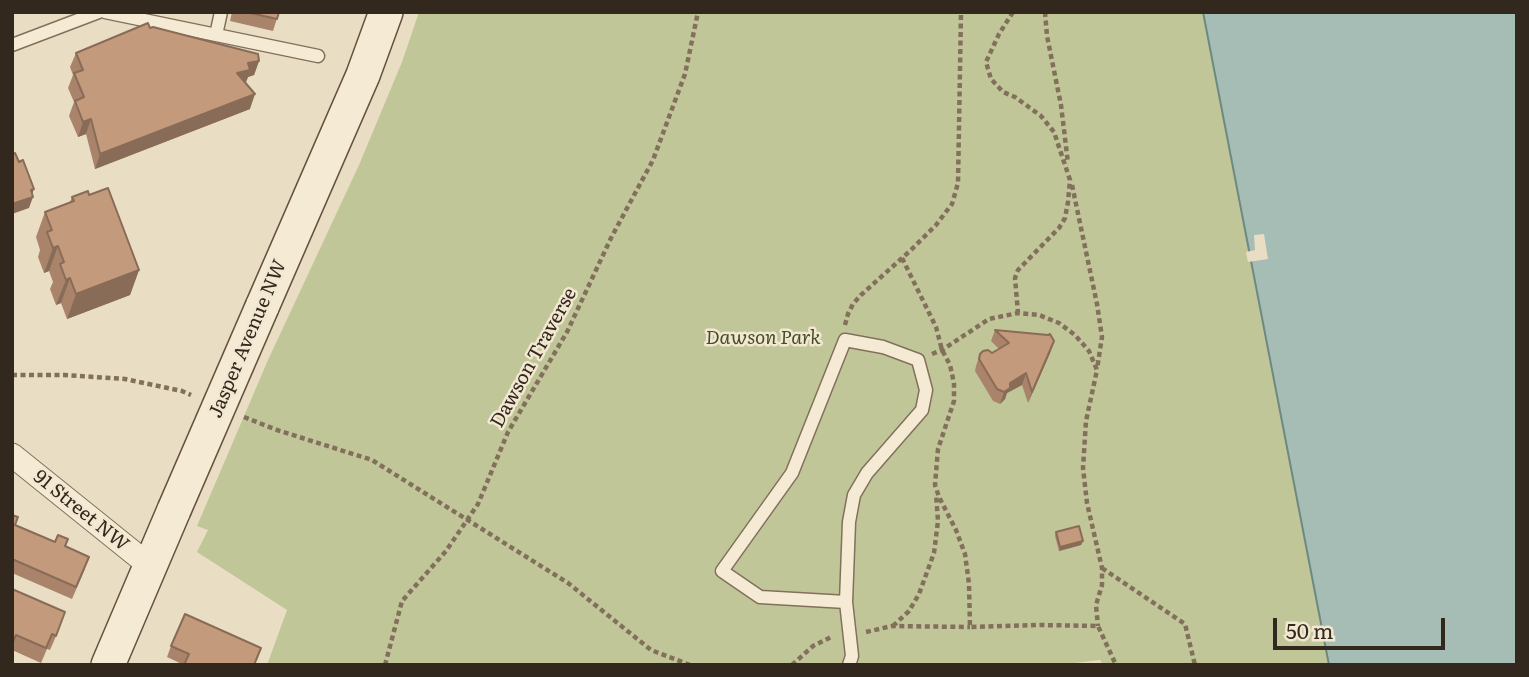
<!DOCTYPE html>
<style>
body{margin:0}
#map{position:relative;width:1529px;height:677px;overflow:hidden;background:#e9dec3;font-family:Literata,serif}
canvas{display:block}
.frame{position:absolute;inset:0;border:14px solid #33281e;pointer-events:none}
.scale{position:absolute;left:1273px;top:618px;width:172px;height:32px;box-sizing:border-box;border:4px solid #33281e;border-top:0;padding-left:9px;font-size:21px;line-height:24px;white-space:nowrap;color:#33281e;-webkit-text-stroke:5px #f2e8d2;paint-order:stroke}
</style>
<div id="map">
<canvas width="1529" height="677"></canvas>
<div class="frame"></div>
<div class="scale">50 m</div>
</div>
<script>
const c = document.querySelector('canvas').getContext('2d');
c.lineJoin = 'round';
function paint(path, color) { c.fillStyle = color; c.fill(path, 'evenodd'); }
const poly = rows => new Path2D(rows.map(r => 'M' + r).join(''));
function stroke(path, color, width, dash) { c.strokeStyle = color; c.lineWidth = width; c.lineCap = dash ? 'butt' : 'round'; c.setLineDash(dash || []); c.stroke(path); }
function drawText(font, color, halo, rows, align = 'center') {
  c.font = font + ' Literata,serif'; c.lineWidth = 5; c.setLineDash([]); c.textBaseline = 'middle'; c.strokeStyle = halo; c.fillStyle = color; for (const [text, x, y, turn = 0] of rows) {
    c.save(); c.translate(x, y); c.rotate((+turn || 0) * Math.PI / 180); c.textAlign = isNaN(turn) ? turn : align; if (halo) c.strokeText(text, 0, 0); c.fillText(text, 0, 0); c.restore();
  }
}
paint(poly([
 [419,12,1203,12,1329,665,1103,665,1100,660,1056,665,267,665,287,610,197,552,208,530,197,526,268,360,359,165,402,62]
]), '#c1c698');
const water = poly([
 [1203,12,1517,12,1517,665,1329,665,1203,12]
]);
paint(water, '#a5bdb5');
stroke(water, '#6d8a82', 2);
paint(poly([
 [1264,234,1268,259,1248,262,1246,252,1255,250,1254,235]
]), '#e9dec3');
const service = poly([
 [105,12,318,56],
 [216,35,221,12],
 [12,45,99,12],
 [846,602,760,597,722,571,792,473,845,340,883,347,918,360,926,390,922,410,867,473,854,495,849,522,846,602,852,656,849,665]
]);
const minor = poly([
 [12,455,150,566]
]);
const secondary = poly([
 [262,307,363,75,386,12],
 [108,665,174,510]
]);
stroke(service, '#82705c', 15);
stroke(minor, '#82705c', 25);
stroke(secondary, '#64513f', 36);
stroke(poly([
 [1013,12,999,34,986,62,991,79,1003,92,1015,97,1041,116,1054,132,1070,180,1068,202,1065,218,1059,228,1018,270,1015,278,1018,313],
 [1045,12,1047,36,1061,105,1068,163],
 [1072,185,1097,304,1102,337,1097,369],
 [902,258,936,327,942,350,950,365,954,383,954,401,938,449,935,485,939,497,956,530,965,554,969,584,970,627,1040,625,1098,626,1116,665],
 [845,325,848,314,853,304,861,295,911,250,936,225,952,204,958,183,961,12],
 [932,354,942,350,989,319,1018,313,1039,315,1059,323,1075,335,1089,351,1097,370,1086,421,1083,468,1087,503,1102,568,1102,585,1096,605,1098,626],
 [12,375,64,375,125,379,182,391,191,395],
 [244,417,277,430,372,460,568,583,651,650,690,665],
 [1102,568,1185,624,1195,665],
 [893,626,909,611,919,594,934,553,938,521,936,494],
 [866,632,892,626,970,627],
 [385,665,402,601,446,551,478,504,508,432,567,332,611,238,653,160,685,74,698,12],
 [792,665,813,646,833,636]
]), '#82705c', 4.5, [5, 3.5]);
stroke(service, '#f5ebd5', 12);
stroke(minor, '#f5ebd5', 23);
stroke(secondary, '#f5ebd5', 33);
const secondaryBridge = poly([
 [174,510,262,307]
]);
stroke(secondaryBridge, '#64513f', 36, []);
stroke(secondaryBridge, '#f5ebd5', 33);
paint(poly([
 [232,12,279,12,273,31,230,21],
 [150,28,259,61,254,75,248,77,245,83,250,109,95,169,86,134,78,137,69,116,74,102,68,88,73,75,70,67,76,53],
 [89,195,139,270,130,295,67,319,61,303,56,305,50,289,53,282,49,271,44,273,38,257,40,250,36,237,45,212,70,202,72,197],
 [995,330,1050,353,1028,403,1022,385,1007,393,1005,399,1000,404,993,401,975,371,976,366,980,354,992,353,999,349,991,341],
 [12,515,15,525,65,547,85,569,72,599,12,573],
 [1056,532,1083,541,1081,545,1059,551,1055,536],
 [12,589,60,627,50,650,47,649,41,663,12,650],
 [171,646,261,648,184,665,167,657]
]), '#a9846b');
paint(poly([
 [259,61,254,75,248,77,245,85,237,73,248,63],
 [255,94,250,109,95,169,100,154],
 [91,119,86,134,78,137,83,122],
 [34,189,31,197,33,197,29,208,12,214,12,204,31,190],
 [58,246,49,271,44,273,53,248],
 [139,270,130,295,67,319,76,294],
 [70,278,61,303,56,305,66,280],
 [1054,341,1050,353,1028,403,1032,392],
 [1026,373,1022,385,1007,393,1005,399,1000,404,1004,392,1010,383],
 [1083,541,1081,545,1059,551,1060,547]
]), '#896c57');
const building = poly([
 [246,12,279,12,277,19,246,12],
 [148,23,150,28,153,27,258,54,259,61,248,63,250,70,237,73,255,94,100,154,91,119,83,122,75,101,84,97,74,73,83,70,76,53,148,23],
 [15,153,19,162,23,160,34,189,31,190,33,197,12,204,12,154,15,153],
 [108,188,139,270,76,294,70,278,66,280,60,264,64,262,58,246,53,248,47,232,52,230,45,212,74,201,72,197,88,191,89,195,108,188],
 [995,330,1048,335,1050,334,1054,341,1032,392,1026,373,1010,383,1010,388,1004,392,997,389,979,359,980,354,983,351,988,350,992,353,1009,343,995,330],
 [12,515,18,517,15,525,55,542,58,535,68,539,65,546,89,557,76,587,12,559,12,515],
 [1079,526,1083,541,1060,547,1056,532,1079,526],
 [12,589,65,612,56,636,52,634,46,648,16,635,12,644,12,589],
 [185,614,261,648,254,665,184,665,189,654,171,646,185,614]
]);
paint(building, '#c49a7c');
stroke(building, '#896c57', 2);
drawText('italic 19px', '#444e27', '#f2e8d2', [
 ["Dawson Park",763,338]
]);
drawText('19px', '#33281e', '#f2e8d2', [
 ["Jasper Avenue NW",248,339,-67],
 ["Dawson Traverse",534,358,-61],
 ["91 Street NW",81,511,39]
]);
</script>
